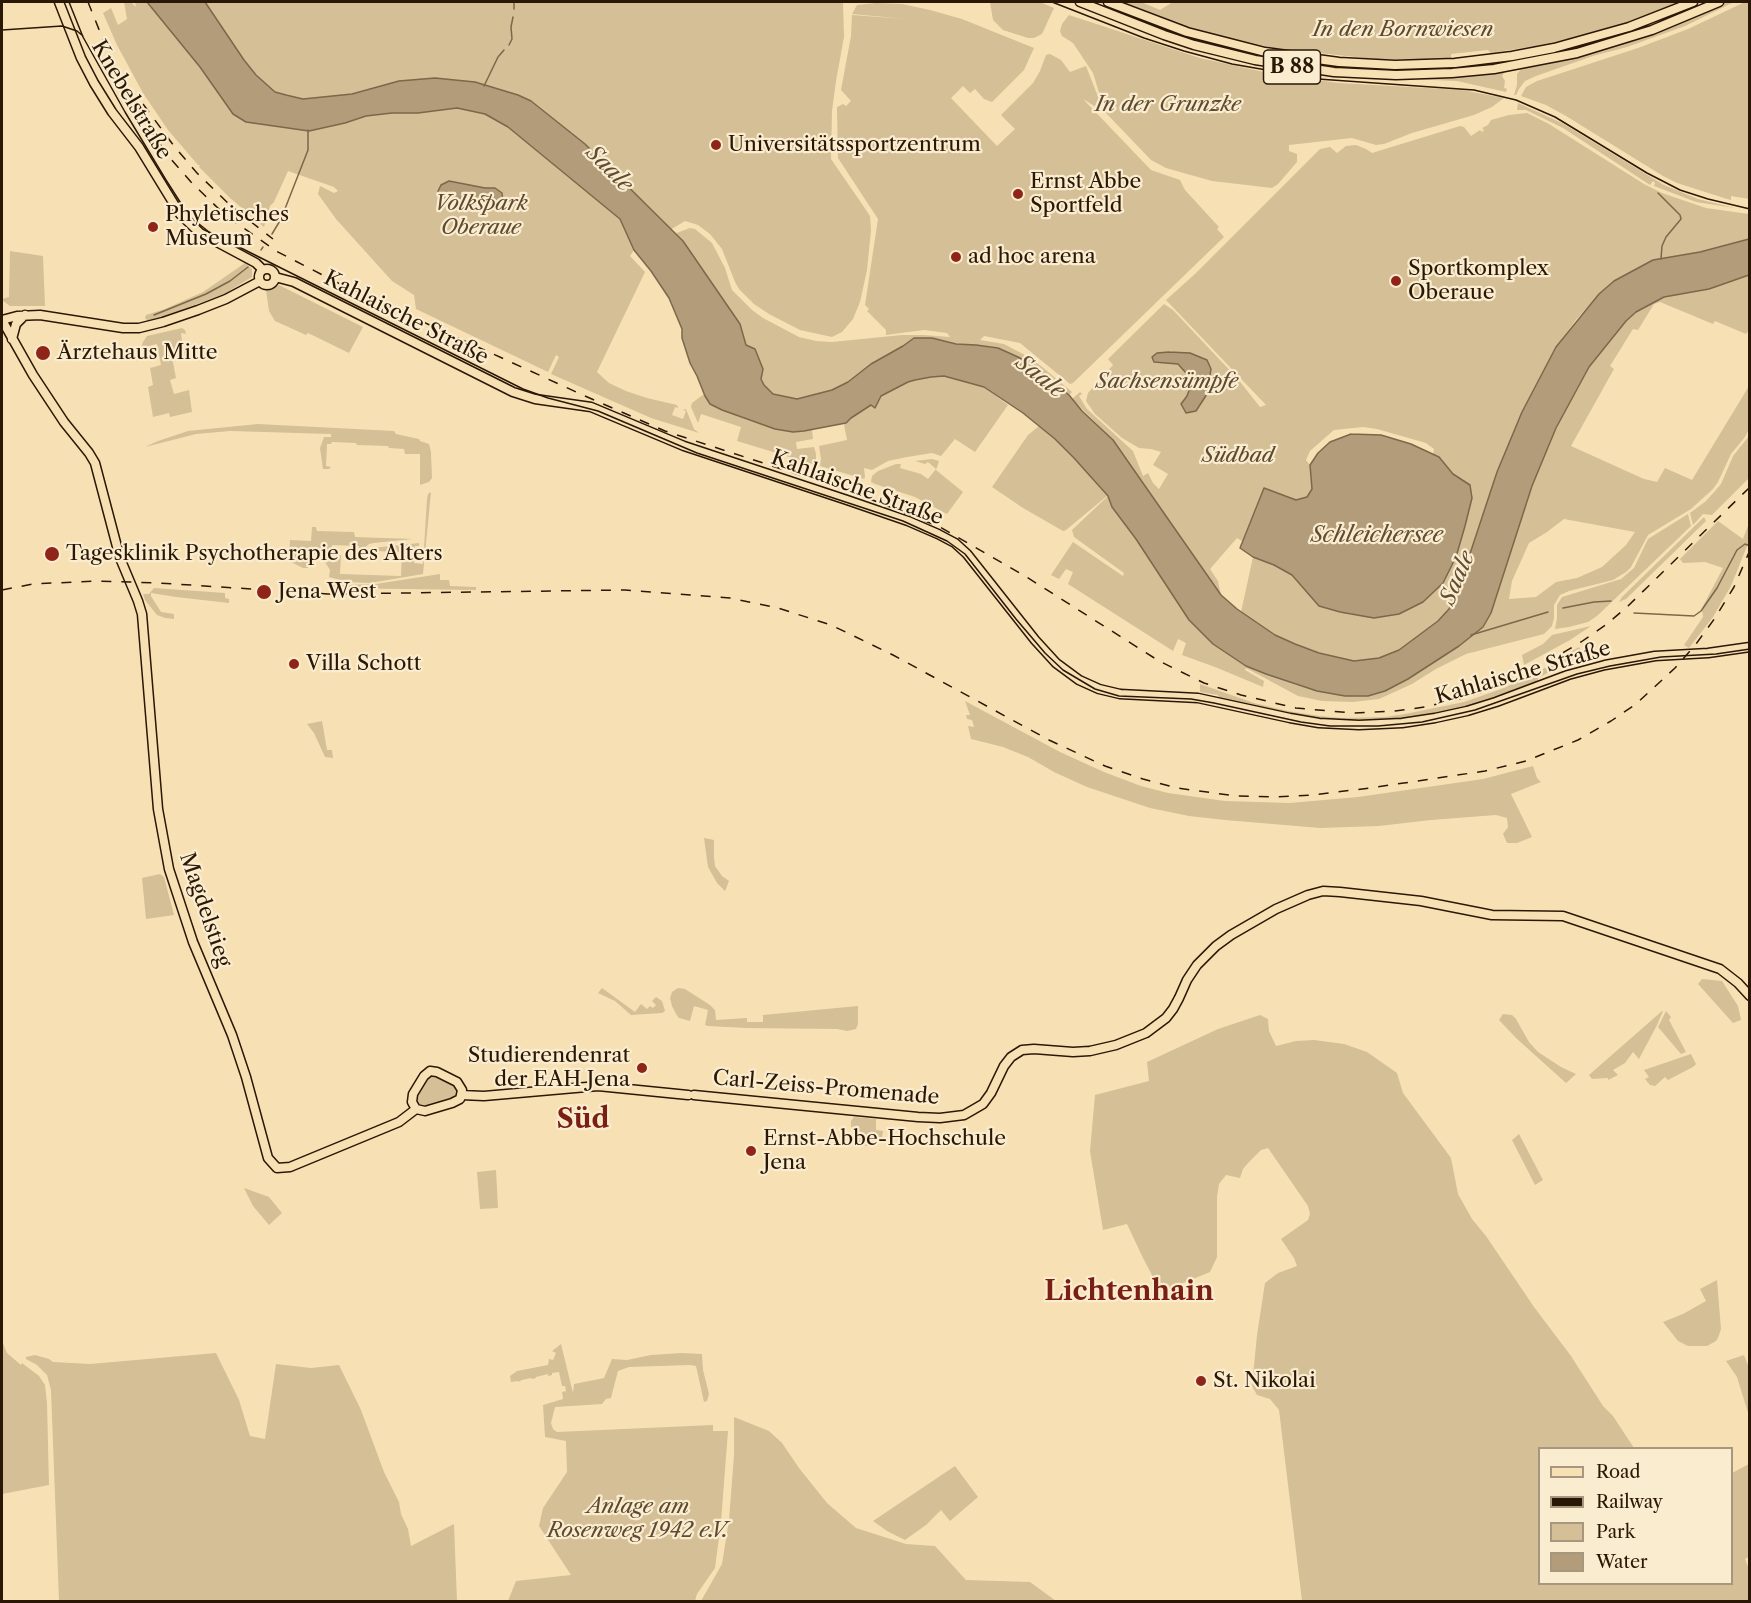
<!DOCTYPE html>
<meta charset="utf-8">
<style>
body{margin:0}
#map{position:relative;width:1751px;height:1603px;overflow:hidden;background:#f7e1b4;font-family:"Libre Caslon Text",serif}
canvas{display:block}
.frame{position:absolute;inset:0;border:3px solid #2b1706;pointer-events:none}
.legend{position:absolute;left:1538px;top:1447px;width:195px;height:138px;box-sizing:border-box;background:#faecce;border:2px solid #a7977e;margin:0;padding:8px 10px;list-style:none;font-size:18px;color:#2b1706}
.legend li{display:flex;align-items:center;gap:12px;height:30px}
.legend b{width:30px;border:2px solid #a7977e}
</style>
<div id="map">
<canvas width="1751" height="1603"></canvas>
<div class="frame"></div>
<ul class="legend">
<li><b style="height:8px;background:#f7e1b4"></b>Road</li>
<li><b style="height:8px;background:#2b1706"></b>Railway</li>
<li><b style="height:16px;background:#d4bf96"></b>Park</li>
<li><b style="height:16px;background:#b29c79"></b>Water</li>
</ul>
</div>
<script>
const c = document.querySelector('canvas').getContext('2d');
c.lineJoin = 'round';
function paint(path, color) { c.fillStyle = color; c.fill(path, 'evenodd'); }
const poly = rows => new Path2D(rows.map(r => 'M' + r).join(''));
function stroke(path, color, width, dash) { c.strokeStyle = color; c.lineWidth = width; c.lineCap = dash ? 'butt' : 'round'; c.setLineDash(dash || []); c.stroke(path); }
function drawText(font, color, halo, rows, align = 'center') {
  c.font = font + ' "Libre Caslon Text",serif'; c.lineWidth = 4.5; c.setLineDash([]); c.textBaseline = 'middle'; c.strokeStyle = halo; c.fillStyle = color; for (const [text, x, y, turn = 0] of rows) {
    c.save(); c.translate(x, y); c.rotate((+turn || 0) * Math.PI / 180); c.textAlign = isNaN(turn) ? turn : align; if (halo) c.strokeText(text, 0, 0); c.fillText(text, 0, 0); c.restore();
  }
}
paint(poly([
 [124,2,131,2,136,7,135,2,147,2,200,67,233,113,246,122,309,131,345,123,366,116,392,113,418,113,457,108,485,114,508,127,620,219,634,250,630,256,645,272,597,372,609,383,626,391,647,398,677,405,678,408,675,407,672,415,683,419,686,411,683,410,686,409,694,429,699,433,651,418,551,374,559,357,556,355,548,372,416,309,414,295,392,281,336,219,318,194,320,186,334,193,338,191,334,187,288,171,274,202,270,206,264,227,229,197,199,167,200,165,198,165,168,130,143,93,117,45,103,13,111,8,118,25,127,19],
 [205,2,843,2,844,37,836,81,832,111,831,159,864,207,870,216,871,230,867,270,860,302,853,319,842,332,832,337,800,330,769,314,754,304,739,289,735,282,722,249,710,234,698,225,685,221,670,230,585,144,531,101,399,81,352,94,303,99,275,92,262,81,244,60],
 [990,2,1040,2,1054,8,1042,34,1034,38,1028,38,1003,30,993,20],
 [1089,2,1127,16,1150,21,1181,33,1371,67,1430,68,1505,63,1475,68,1429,71,1372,70,1320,66,1246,54,1211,45,1166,31],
 [1122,2,1141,2,1160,10,1173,2,1679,2,1628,23,1587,35,1535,46,1491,53,1488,50,1451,54,1451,59,1383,60,1274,48,1213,34,1157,19],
 [1726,2,1734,2,1685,26,1627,47,1593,56,1536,76,1525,81,1519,89,1516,95,1514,95,1517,85,1517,74,1521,69,1566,59,1628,41,1686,21],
 [1745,2,1750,2,1749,199,1731,196,1731,200,1724,198,1677,183,1663,176,1566,116,1546,105,1521,96,1526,87,1537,81,1638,48,1688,29],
 [876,3,902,4,930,10,962,19,1034,48,1024,70,992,102,984,99,975,89,970,93,963,86,951,98,997,146,1015,129,1001,115,1033,83,1040,71,1046,55,1050,54,1061,60,1070,72,1086,66,1104,112,1083,99,1151,170,1180,180,1185,190,1219,227,1217,229,1224,237,1073,383,1070,384,1020,343,984,336,980,340,1004,344,1023,354,1041,366,1072,392,1069,395,1032,365,998,348,976,345,956,344,932,338,914,338,903,346,871,364,848,382,832,390,797,399,773,394,764,385,761,379,763,369,746,345,740,324,683,241,674,234,690,228,695,229,712,243,725,268,732,290,752,310,763,318,799,337,816,341,832,342,902,335,924,335,950,337,947,333,924,330,886,335,886,330,867,311,869,309,865,305,878,219,838,158,837,107,843,104,846,106,851,101,841,90,851,36,852,15,906,19,852,14,857,5],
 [1069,15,1200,58,1273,74,1339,83,1462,90,1504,98,1492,107,1474,115,1412,133,1384,144,1376,145,1352,138,1289,145,1289,151,1297,154,1297,162,1278,184,1272,188,1212,181,1166,168,1151,160,1105,112,1093,73,1073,43,1062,36,1060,31,1062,24],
 [1134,27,1198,48,1233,58,1287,68,1332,74,1407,78,1498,73,1504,73,1502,76,1505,81,1504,88,1507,89,1506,92,1457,81,1356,77,1332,75,1286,69,1233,58,1198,49,1133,29],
 [1518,103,1562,123,1664,185,1698,199,1735,208,1696,202,1654,186,1655,183,1653,181,1650,185,1563,128,1526,110,1517,110],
 [1527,113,1549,124,1644,184,1662,193,1706,208,1749,214,1749,239,1700,252,1614,281,1599,294,1575,321,1556,347,1522,412,1497,472,1459,587,1449,609,1438,621,1399,650,1379,658,1354,661,1319,653,1295,644,1275,635,1241,612,1253,557,1274,565,1292,575,1319,606,1340,612,1374,618,1399,614,1470,485,1453,474,1439,457,1433,455,1434,449,1426,443,1377,429,1363,427,1334,430,1310,451,1306,460,1310,465,1312,489,1307,497,1296,500,1263,489,1242,541,1237,538,1210,569,1218,581,1221,595,1113,440,1072,399,1080,392,1082,394,1079,396,1087,409,1133,451,1143,476,1148,473,1153,483,1159,489,1168,474,1153,465,1161,452,1151,449,1139,448,1122,438,1095,414,1086,401,1088,393,1113,365,1108,359,1164,304,1173,310,1237,378,1260,407,1266,405,1166,300,1195,274,1320,149,1330,147,1337,153,1346,146,1356,145,1366,149,1372,153,1460,126,1464,127,1471,136,1480,130,1482,132,1484,130,1482,128,1488,125,1491,120,1509,115],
 [10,251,43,256,45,306,10,306,2,300,2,299,9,297],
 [245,263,252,269,252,277,224,294,154,320,148,321,145,318,146,315,165,309,203,292],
 [1749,275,1749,330,1746,334,1715,321,1713,324,1660,302,1654,304,1638,330,1633,329,1610,366,1614,369,1571,446,1644,479,1657,482,1665,468,1692,480,1749,386,1749,429,1745,437,1731,454,1718,482,1713,489,1691,509,1648,535,1631,567,1626,572,1613,580,1569,591,1560,595,1554,605,1554,618,1552,626,1544,634,1466,654,1436,669,1412,684,1379,699,1353,702,1322,701,1298,696,1246,668,1245,670,1264,681,1263,687,1215,667,1182,655,1186,643,1178,639,1173,651,1068,584,1073,572,1066,569,1059,579,1051,575,1073,542,1123,576,1124,573,1074,537,1072,530,1108,496,1112,507,1136,539,1291,683,1317,691,1345,696,1368,696,1435,661,1459,646,1491,613,1532,486,1556,428,1589,367,1626,321,1636,312,1664,297,1709,289],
 [1564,519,1635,532,1626,545,1602,567,1577,578,1556,582,1536,597,1509,599,1512,581,1529,543,1547,532],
 [279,285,363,327,349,353,308,333,306,335,275,321,269,311,266,290],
 [182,328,185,330,186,334,181,333,183,348,188,351,188,354,172,357,176,378,170,380,174,394,189,390,192,412,170,417,169,413,153,417,148,387,153,385,150,368,161,365,157,344,141,348,143,342,147,336],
 [944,376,984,387,1008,405,975,452,955,439,941,456,932,453,907,457,888,461,872,470,864,468,865,477,864,479,820,466,821,459,819,446,847,440,844,425,851,418,871,405,875,408,881,396,908,382,931,377],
 [704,394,710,404,745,419,775,429,793,432,812,430,813,439,796,442,797,449,814,447,816,454,816,465,737,441,741,427,701,414,698,423,691,407,692,403],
 [258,424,394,431,396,434,419,439,420,441,429,444,431,452,432,478,429,482,420,485,420,454,405,454,404,449,389,448,388,446,357,445,356,443,332,442,331,444,327,444,326,466,331,467,329,469,323,469,320,448,324,437,331,437,331,434,230,431,196,434,145,447,158,441,188,431],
 [1039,426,1055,439,1074,458,1107,496,1066,530,1063,531,1023,508,992,487,1028,435],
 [1749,436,1749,478,1712,515,1703,514,1693,525,1690,513,1706,501,1715,491,1721,484,1733,456],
 [932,459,939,461,936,470,963,492,947,514,915,497,875,484,871,482,872,476,878,471,896,464,901,464,900,468,921,474,928,479,936,469,928,462,925,464,915,461],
 [431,492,423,574,370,583,347,582,329,577,330,570,320,554,309,554,308,568,303,568,289,561,290,540,311,541,312,527,316,527,317,531,354,532,355,537,413,539,374,543,369,544,361,551,359,550,359,546,332,545,332,555,341,555,340,574,401,576,402,552,374,551,372,548,419,543,419,546,415,546,414,563,423,564,427,499,428,494],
 [1688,514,1691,526,1597,616,1588,622,1569,627,1555,629,1557,618,1557,605,1562,597,1621,579,1634,568,1648,539],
 [1704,517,1706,521,1626,599,1619,602,1622,597],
 [1718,521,1743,539,1749,523,1749,541,1731,586,1713,617,1689,648,1684,645,1703,617,1702,608,1723,568,1705,562,1683,563,1680,559],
 [440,574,440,580,449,580,450,586,476,587,476,590,329,588,329,580,342,585,376,584],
 [154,588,225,593,225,598,229,599,229,603,176,597,151,593,151,596,161,612,174,614,174,619,165,618,157,615,145,600,143,594,149,594],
 [1591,626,1570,640,1524,665,1522,655,1543,644,1552,635],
 [1579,647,1581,651,1560,666,1538,678,1537,682,1465,707,1405,719,1367,721,1335,721,1304,717,1219,699,1218,695,1200,692,1200,684,1254,703,1288,711,1320,716,1341,718,1385,717,1405,714,1464,702,1504,688,1540,671],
 [965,701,1060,752,1104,772,1141,786,1168,793,1225,801,1290,803,1358,797,1483,779,1533,766,1537,778,1541,782,1511,794,1532,837,1517,843,1507,843,1503,834,1508,827,1507,818,1496,815,1431,820,1379,826,1320,828,1225,820,1189,816,1150,808,1087,787,1054,772,1028,757,1003,747,971,739,968,726,974,727,972,720,967,719,966,715,970,715],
 [322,721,327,750,332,750,333,758,325,757,314,733,307,724],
 [704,838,714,840,714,857,715,866,722,876,729,881,725,891,717,883,708,867],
 [160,874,164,877,174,915,146,919,142,878],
 [1702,979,1722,981,1738,1006,1741,1020,1733,1023,1698,984],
 [602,988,635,1012,641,1004,647,1009,650,1006,653,1008,656,1005,652,1001,656,997,662,1001,665,1011,662,1013,631,1015,615,1001,598,993],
 [678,988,685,989,710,1005,715,1010,716,1020,747,1018,747,1022,763,1022,763,1015,858,1006,858,1024,856,1029,847,1031,837,1029,747,1028,708,1026,705,1025,708,1010,694,1006,690,1021,679,1018,676,1014,672,1006,670,998,672,992],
 [1662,1011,1663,1011,1657,1025,1639,1059,1633,1052,1625,1063,1613,1070,1618,1075,1608,1080,1608,1078,1592,1079,1589,1075],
 [1666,1011,1671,1017,1669,1020,1686,1052,1681,1054,1658,1027],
 [1503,1014,1512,1015,1516,1019,1529,1042,1538,1052,1561,1067,1576,1074,1566,1083,1516,1038,1499,1020],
 [1260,1015,1268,1019,1269,1031,1276,1046,1296,1041,1314,1040,1344,1044,1367,1052,1397,1073,1403,1093,1451,1158,1458,1194,1472,1219,1486,1236,1534,1307,1571,1356,1603,1406,1613,1416,1634,1448,1540,1448,1540,1584,1732,1584,1732,1473,1749,1464,1750,1556,1745,1559,1749,1569,1749,1601,1302,1601,1279,1410,1270,1399,1257,1395,1252,1386,1257,1335,1265,1283,1278,1273,1297,1266,1294,1258,1281,1239,1308,1220,1310,1214,1308,1206,1268,1148,1261,1150,1249,1162,1243,1169,1240,1178,1226,1175,1219,1184,1217,1197,1217,1257,1210,1272,1161,1292,1143,1258,1127,1224,1103,1230,1090,1151,1095,1095,1149,1081,1147,1062,1218,1029],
 [1691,1054,1696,1064,1693,1067,1668,1080,1665,1077,1655,1086,1650,1085,1645,1079,1649,1077,1644,1070],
 [433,1075,454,1085,458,1090,456,1097,426,1108,419,1105,417,1103,416,1096,427,1078],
 [854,1117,876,1119,876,1130,883,1131,882,1137,868,1146,861,1145,851,1127,851,1121],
 [1519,1134,1543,1180,1535,1185,1512,1140],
 [496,1170,498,1208,480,1209,477,1172],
 [244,1188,269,1197,282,1213,269,1225,253,1206],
 [1717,1280,1721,1329,1718,1338,1716,1341,1707,1346,1688,1346,1678,1341,1663,1322,1683,1314,1706,1301,1700,1289],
 [2,1341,7,1353,21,1365,22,1363,39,1376,45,1385,47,1403,49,1485,2,1494],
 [561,1344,573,1393,574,1384,604,1378,612,1359,627,1360,651,1355,681,1353,702,1354,703,1370,709,1394,707,1401,704,1402,696,1366,690,1365,629,1367,618,1371,611,1398,606,1399,602,1404,555,1407,551,1423,553,1429,557,1432,713,1425,713,1431,728,1431,721,1522,715,1568,697,1594,695,1601,508,1601,516,1581,571,1575,539,1526,543,1508,567,1472,566,1441,545,1437,543,1405,563,1399,562,1392,566,1391,565,1386,562,1386,559,1372,552,1373,552,1375,548,1376,548,1374,536,1377,536,1378,532,1379,531,1378,522,1380,518,1382,518,1381,511,1382,510,1376,517,1371,548,1365,549,1359,553,1360,556,1353,552,1351],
 [216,1353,239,1400,250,1436,265,1439,276,1364,311,1368,339,1365,361,1410,384,1472,399,1502,401,1514,408,1529,411,1546,454,1524,457,1601,59,1601,51,1390,47,1375,37,1365,26,1359,26,1357,35,1355,49,1359,53,1362,90,1364],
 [1744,1355,1749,1368,1749,1416,1737,1377,1726,1361],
 [734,1417,769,1431,782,1443,799,1468,827,1503,856,1528,906,1544,935,1546,966,1580,1030,1582,1056,1601,701,1601,722,1564,729,1520,734,1455],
 [955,1466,978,1497,950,1521,941,1510,926,1525,905,1540,887,1531,873,1521]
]), '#d4bf96');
const water = poly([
 [147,2,205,2,244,60,256,75,275,92,286,95,303,99,352,94,399,81,435,78,475,82,518,95,531,101,585,144,683,241,740,324,746,345,755,349,763,369,761,379,764,385,773,394,797,399,832,390,848,382,871,364,903,346,914,338,932,338,956,344,976,345,998,348,1018,357,1032,365,1069,395,1082,411,1113,440,1221,595,1237,609,1275,635,1295,644,1319,653,1354,661,1379,658,1399,650,1438,621,1449,609,1459,587,1497,472,1522,412,1556,347,1599,294,1614,281,1653,260,1700,252,1749,239,1749,275,1709,289,1664,297,1636,312,1626,321,1589,367,1556,428,1532,486,1491,613,1483,627,1459,646,1408,679,1385,691,1368,696,1345,696,1317,691,1266,674,1246,666,1213,644,1189,620,1136,539,1112,507,1108,496,1074,458,1055,439,1023,413,984,387,944,376,931,377,915,380,908,382,881,396,875,408,871,405,851,418,846,423,804,431,793,432,775,429,722,410,710,404,705,396,697,376,690,363,682,338,682,329,669,298,651,271,634,250,620,219,508,127,485,114,457,108,418,113,392,113,366,116,345,123,309,131,246,122,233,114,200,67,147,2],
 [449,181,485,188,495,188,502,193,503,200,497,206,487,207,482,205,474,198,445,199,439,195,438,191,441,185,449,181],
 [1169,352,1190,353,1207,360,1211,369,1207,394,1196,411,1186,413,1181,404,1187,396,1191,385,1186,373,1178,364,1154,362,1152,357,1157,353,1169,352],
 [1351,434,1381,435,1411,444,1439,457,1453,474,1470,485,1472,498,1465,526,1456,557,1443,583,1423,602,1399,614,1374,618,1340,612,1319,606,1292,575,1274,565,1253,557,1240,548,1264,488,1296,500,1307,497,1312,489,1310,465,1318,453,1330,442,1351,434]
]);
paint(water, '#b29c79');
stroke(water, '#7c674b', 1.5);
stroke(poly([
 [514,9,514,2],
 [509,45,512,39,511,27,513,17],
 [484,86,498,57,504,50],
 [1658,193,1680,215,1681,219,1666,237,1662,246,1661,259],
 [272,234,281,219,308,150,308,130],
 [261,250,263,247],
 [154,315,206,294,230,281,248,267],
 [1563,608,1594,602,1611,601],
 [1634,613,1694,616,1701,611,1717,588,1737,550,1745,544,1750,546],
 [1471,635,1548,612]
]), '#7c674b', 1.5);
const major = poly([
 [59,2,81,58,94,83,112,112,139,147,180,214,200,233,256,263,263,270],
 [1080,2,1164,35,1194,45,1255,60,1334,72,1396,75,1452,73,1494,69,1577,53,1652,30,1719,2],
 [1108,2,1187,32,1265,52,1339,62,1395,65,1455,63,1512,56,1554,48,1629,27,1693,2],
 '259 277a8 8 0 1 1 16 0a8 8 0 1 1-16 0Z',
 [275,277,294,282,513,392,535,399,591,407,684,446,847,500,908,521,938,534,955,543,967,554,1035,640,1056,663,1079,680,1099,689,1120,694,1198,698,1290,718,1319,723,1359,725,1402,723,1435,718,1467,711,1496,702,1568,675,1605,665,1655,656,1708,653,1750,647],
 [2,320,33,375,64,422,89,453,95,463,120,558,138,601,142,614,158,809,169,869,193,942,232,1035,246,1077,268,1158,277,1168,290,1167,399,1122,416,1109],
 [2,320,17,316,40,315,123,328,139,328,163,322,198,310,226,299,260,281],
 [12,339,16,324,25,315],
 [461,1095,484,1096,598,1086,688,1095],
 [694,1095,918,1117,940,1118,964,1115,983,1104,991,1093,1004,1066,1011,1057,1022,1050,1034,1049,1073,1052,1090,1051,1116,1045,1146,1033,1166,1018,1173,1009,1179,998,1187,980,1197,965,1216,946,1231,935,1276,909,1308,895,1323,891,1340,892,1421,901,1492,915,1563,916,1720,969,1738,983,1750,996],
 [416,1109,412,1102,413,1094,424,1076,430,1071,437,1072,457,1082,462,1090,461,1095],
 [416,1109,425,1111,452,1103,460,1099,461,1095]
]);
stroke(major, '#2b1706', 11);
stroke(major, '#f7e1b4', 8);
stroke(poly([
 [69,2,83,37,125,112,166,180,189,216,209,232,523,389,548,398,598,411,697,453,903,521,947,541,965,554,1016,619,1045,653,1063,670,1095,689,1119,696,1191,699,1214,703,1301,722,1330,726,1378,726,1422,722,1475,710,1577,674,1610,666,1661,657,1716,654,1750,649],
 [1052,2,1144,38,1184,51,1232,64,1318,79,1474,90,1516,100,1555,117,1647,173,1680,190,1708,199,1750,209],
 [2,30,62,26,77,31,83,36]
]), '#2b1706', 1.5);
stroke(poly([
 [88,2,110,57,126,89,145,123,169,157,191,182,224,214,276,251,340,284,585,396,665,431,855,493,940,527,1025,576,1159,661,1204,683,1241,695,1296,708,1353,713,1395,711,1425,707,1463,698,1492,689,1529,673,1581,642,1607,624,1628,606,1750,487],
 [143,104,174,146,197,173,232,207,273,239],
 [2,590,33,584,96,581,159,583,328,594,625,590,730,598,778,608,831,625,893,655,1049,740,1105,766,1143,779,1177,788,1236,796,1274,797,1312,795,1370,788,1485,771,1526,761,1578,740,1611,721,1636,704,1675,668,1696,644,1715,618,1734,587,1750,550]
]), '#2b1706', 1.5, [10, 10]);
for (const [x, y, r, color] of [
 [716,145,6,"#8f2418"],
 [1018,194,6,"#8f2418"],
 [153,227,6,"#8f2418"],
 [956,257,6,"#8f2418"],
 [1396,281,6,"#8f2418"],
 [43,353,8,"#8f2418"],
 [52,554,8,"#8f2418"],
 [264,592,8,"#8f2418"],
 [294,664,6,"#8f2418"],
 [642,1068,6,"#8f2418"],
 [751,1151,6,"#8f2418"],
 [1201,1381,6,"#8f2418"]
]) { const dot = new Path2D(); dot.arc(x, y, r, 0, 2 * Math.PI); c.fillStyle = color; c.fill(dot); stroke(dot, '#faecce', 2); }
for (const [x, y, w] of [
 [1292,67,57]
]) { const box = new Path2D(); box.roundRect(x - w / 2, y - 17, w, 34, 4.5); c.fillStyle = '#faecce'; c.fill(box); stroke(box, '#2b1706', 1.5); }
drawText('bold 20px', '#2b1706', null, [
 ["B 88",1292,67]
]);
drawText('italic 21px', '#5e4931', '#faecce', [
 ["In den Bornwiesen",1403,30],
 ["In der Grunzke",1168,105],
 ["Volkspark",481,204],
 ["Oberaue",481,228],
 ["Sachsensümpfe",1167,382],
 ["Südbad",1238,456],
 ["Anlage am",638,1507],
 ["Rosenweg 1942 e.V.",638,1531]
]);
drawText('21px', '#2b1706', '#faecce', [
 ["Knebelstraße",131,100,59],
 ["Kahlaische Straße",406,318,27],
 ["Kahlaische Straße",857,488,20],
 ["Kahlaische Straße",1523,673,-16],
 ["Magdelstieg",205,910,71],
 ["Carl-Zeiss-Promenade",826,1088,5]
]);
drawText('21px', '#2b1706', '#faecce', [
 ["Universitätssportzentrum",728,145],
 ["Ernst Abbe",1030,182],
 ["Sportfeld",1030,206],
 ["Phyletisches",165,215],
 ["Museum",165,239],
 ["ad hoc arena",968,257],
 ["Sportkomplex",1408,269],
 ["Oberaue",1408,293],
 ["Ärztehaus Mitte",57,353],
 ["Tagesklinik Psychotherapie des Alters",66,554],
 ["Jena West",278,592],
 ["Villa Schott",306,664],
 ["Studierendenrat",630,1056,"right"],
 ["der EAH Jena",630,1080,"right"],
 ["Ernst-Abbe-Hochschule",763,1139],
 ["Jena",763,1163],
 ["St. Nikolai",1213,1381]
], 'left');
drawText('italic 22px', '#614c34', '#faecce', [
 ["Saale",609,169,45],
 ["Saale",1040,377,38],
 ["Schleichersee",1377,536],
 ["Saale",1458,578,-67]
]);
drawText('bold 27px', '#7a1f14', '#faecce', [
 ["Süd",583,1120],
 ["Lichtenhain",1129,1292]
]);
</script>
